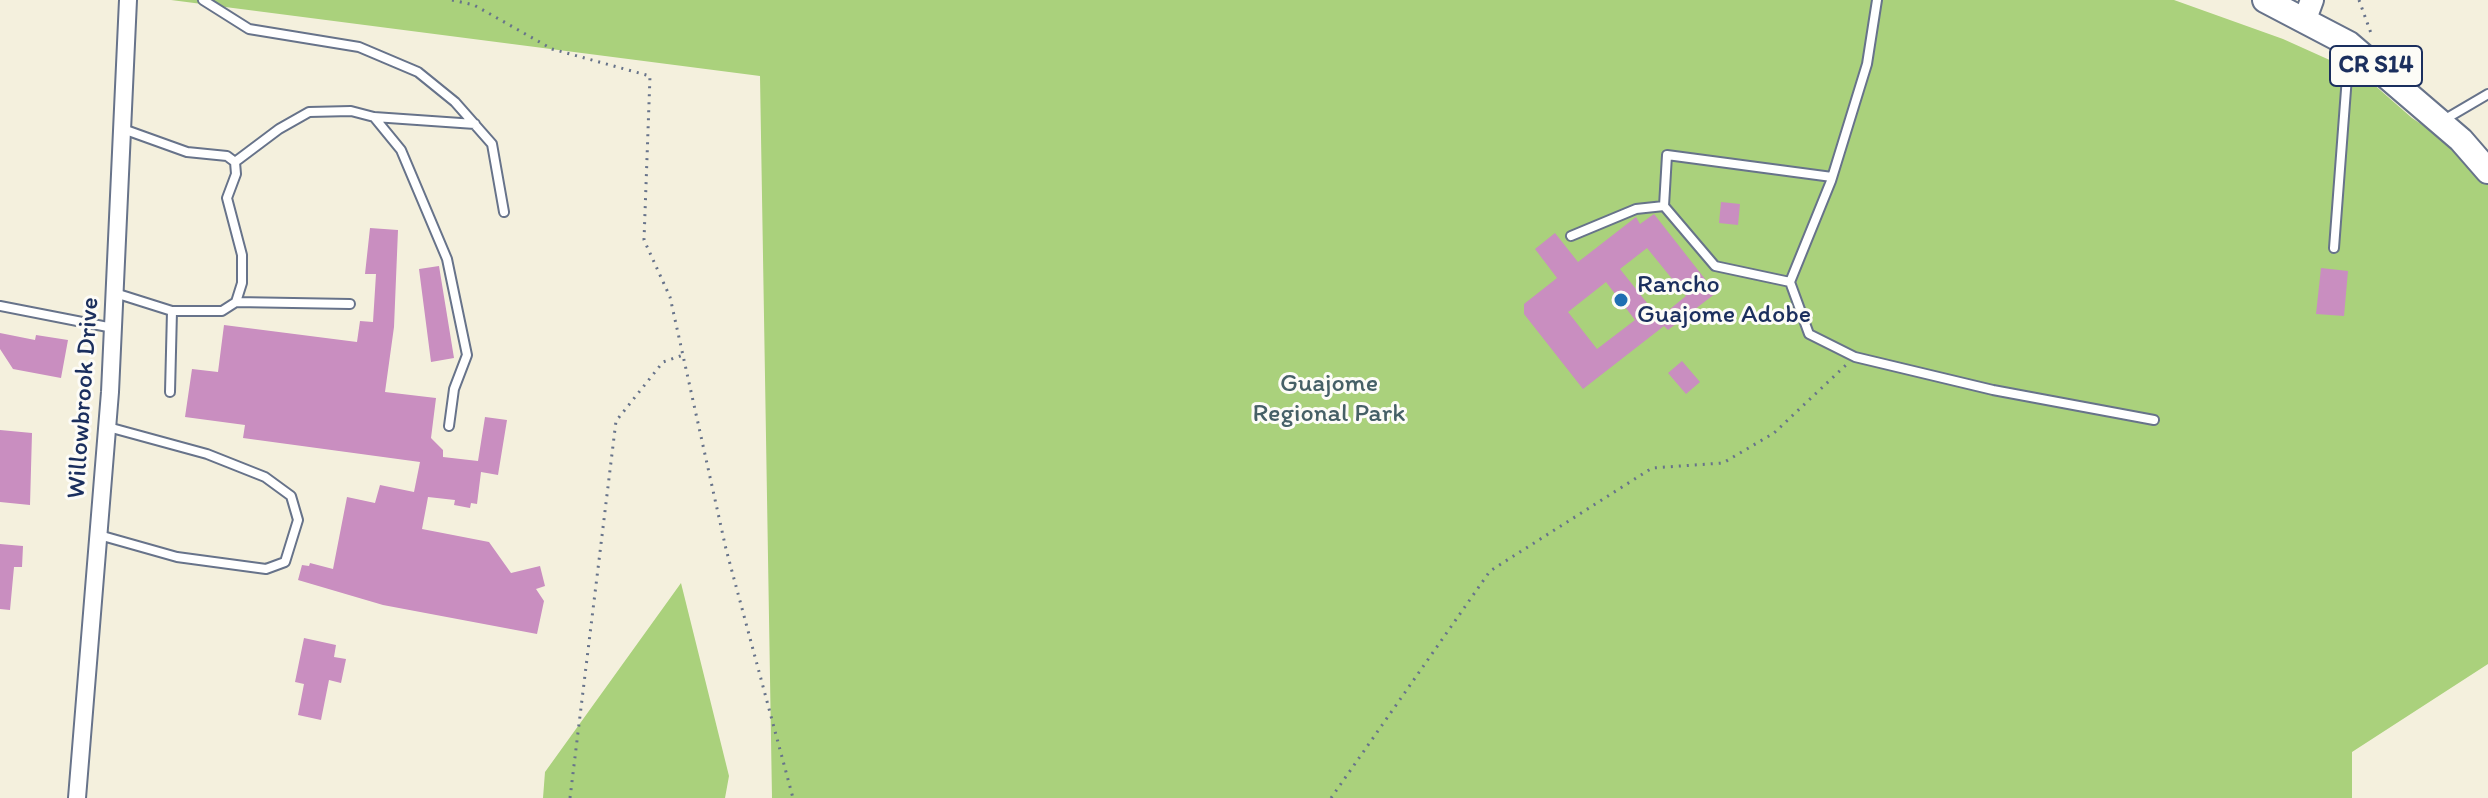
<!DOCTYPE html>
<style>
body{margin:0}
canvas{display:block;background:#f4f0dd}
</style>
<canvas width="2488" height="798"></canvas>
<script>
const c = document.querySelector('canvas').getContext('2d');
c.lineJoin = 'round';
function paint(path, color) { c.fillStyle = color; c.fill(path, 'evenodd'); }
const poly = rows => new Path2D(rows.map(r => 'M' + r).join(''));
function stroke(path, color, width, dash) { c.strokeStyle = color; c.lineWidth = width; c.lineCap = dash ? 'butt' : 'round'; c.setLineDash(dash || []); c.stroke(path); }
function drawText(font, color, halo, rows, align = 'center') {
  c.font = font + ' Itim,sans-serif'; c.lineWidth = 6; c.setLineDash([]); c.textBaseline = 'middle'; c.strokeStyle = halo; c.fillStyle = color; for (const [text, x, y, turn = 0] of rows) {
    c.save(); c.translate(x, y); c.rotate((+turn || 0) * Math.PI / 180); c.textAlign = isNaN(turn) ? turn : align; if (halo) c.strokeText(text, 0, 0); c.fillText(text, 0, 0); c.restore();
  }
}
paint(poly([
 [171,0,2174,0,2283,39,2363,75,2412,118,2451,144,2488,185,2488,664,2352,752,2352,798,772,798,760,76],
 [681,583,729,776,725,798,543,798,545,772]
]), '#aad17c');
paint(poly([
 [1721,202,1740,204,1738,225,1719,223],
 [1654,214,1716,293,1668,330,1664,326,1583,389,1524,314,1524,304,1557,278,1535,249,1555,233,1578,262,1636,217,1640,224],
 [1647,248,1686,296,1659,318,1620,269],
 [1606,282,1635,320,1597,349,1568,312],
 [370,228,398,230,394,327,385,392,436,398,431,438,443,450,443,457,478,461,485,417,507,420,498,475,481,472,477,504,471,503,470,508,454,505,455,500,428,497,422,529,489,542,511,573,540,566,545,586,536,589,544,601,537,634,383,605,298,580,302,565,309,566,310,563,333,569,347,497,375,503,380,485,414,492,420,462,243,438,245,425,185,417,192,369,218,372,224,325,357,342,360,321,373,322,376,274,365,274],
 [439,266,454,358,431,362,419,269],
 [2321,268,2348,271,2344,316,2316,314],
 [0,333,35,340,36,335,68,340,61,378,13,369,0,349],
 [1682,361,1700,382,1686,394,1668,373],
 [0,430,32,433,30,505,0,502],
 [0,544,23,546,22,567,14,567,10,610,0,609],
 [304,638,336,645,334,657,346,659,341,683,329,680,321,720,298,715,304,684,295,682]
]), '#c98ec0');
const lane = poly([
 [203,0,249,29,359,47,418,72,455,102,492,144,504,212],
 [1877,0,1867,64,1831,181,1790,282,1809,334,1855,357,1993,390,2154,420],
 [374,117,475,124],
 [2442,121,2488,94],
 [235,162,279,129,309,112,351,111,374,117,401,150,447,259,467,355,454,389,449,426],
 [1571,236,1636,209,1664,206],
 [2334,248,2349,50],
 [1790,282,1715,266,1664,206,1667,155,1832,177],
 [115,293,172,311,222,311,236,302,242,283,242,255,227,198,236,174,235,162,227,156,187,152,123,129],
 [236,302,350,304],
 [0,306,113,328],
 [170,392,172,311],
 [99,535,177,557,266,569,285,562,298,520,291,496,265,477,207,454,108,427]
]);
const street = poly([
 [77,798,110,392,128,0]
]);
const secondary = poly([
 [2305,19,2312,0]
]);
const primary = poly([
 [2265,0,2349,44,2461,140,2488,171]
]);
stroke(lane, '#67738a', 12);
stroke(street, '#67738a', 20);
stroke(secondary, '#67738a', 26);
stroke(primary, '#67738a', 28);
stroke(poly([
 [452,0,474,5,552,49,650,76,644,240,670,297,726,549,793,798],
 [2359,0,2372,36],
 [570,798,616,421,663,362,683,355],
 [1331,798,1490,571,1652,468,1723,463,1774,433,1846,365]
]), '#67738a', 3, [2, 6]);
stroke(lane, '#fff', 8);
stroke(street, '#fff', 16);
stroke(secondary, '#fff', 22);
stroke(primary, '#fff', 24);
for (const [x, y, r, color] of [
 [1621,300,8,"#1f6fb2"]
]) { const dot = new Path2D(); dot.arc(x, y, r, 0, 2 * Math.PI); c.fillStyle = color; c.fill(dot); stroke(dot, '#fdfcf7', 3); }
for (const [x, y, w] of [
 [2376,66,92]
]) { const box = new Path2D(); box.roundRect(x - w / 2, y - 20, w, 40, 6); c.fillStyle = '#fdfcf7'; c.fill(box); stroke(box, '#1b2f5e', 2); }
drawText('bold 24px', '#1b2f5e', null, [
 ["CR S14",2376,66]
]);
drawText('26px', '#1b2f5e', '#fdfcf7', [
 ["Rancho",1637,285],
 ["Guajome Adobe",1637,315]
], 'left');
drawText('26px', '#466067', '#fdfcf7', [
 ["Guajome",1329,384],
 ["Regional Park",1329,414]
]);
drawText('26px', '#1b2f5e', '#fdfcf7', [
 ["Willowbrook Drive",84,398,-86]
]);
</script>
